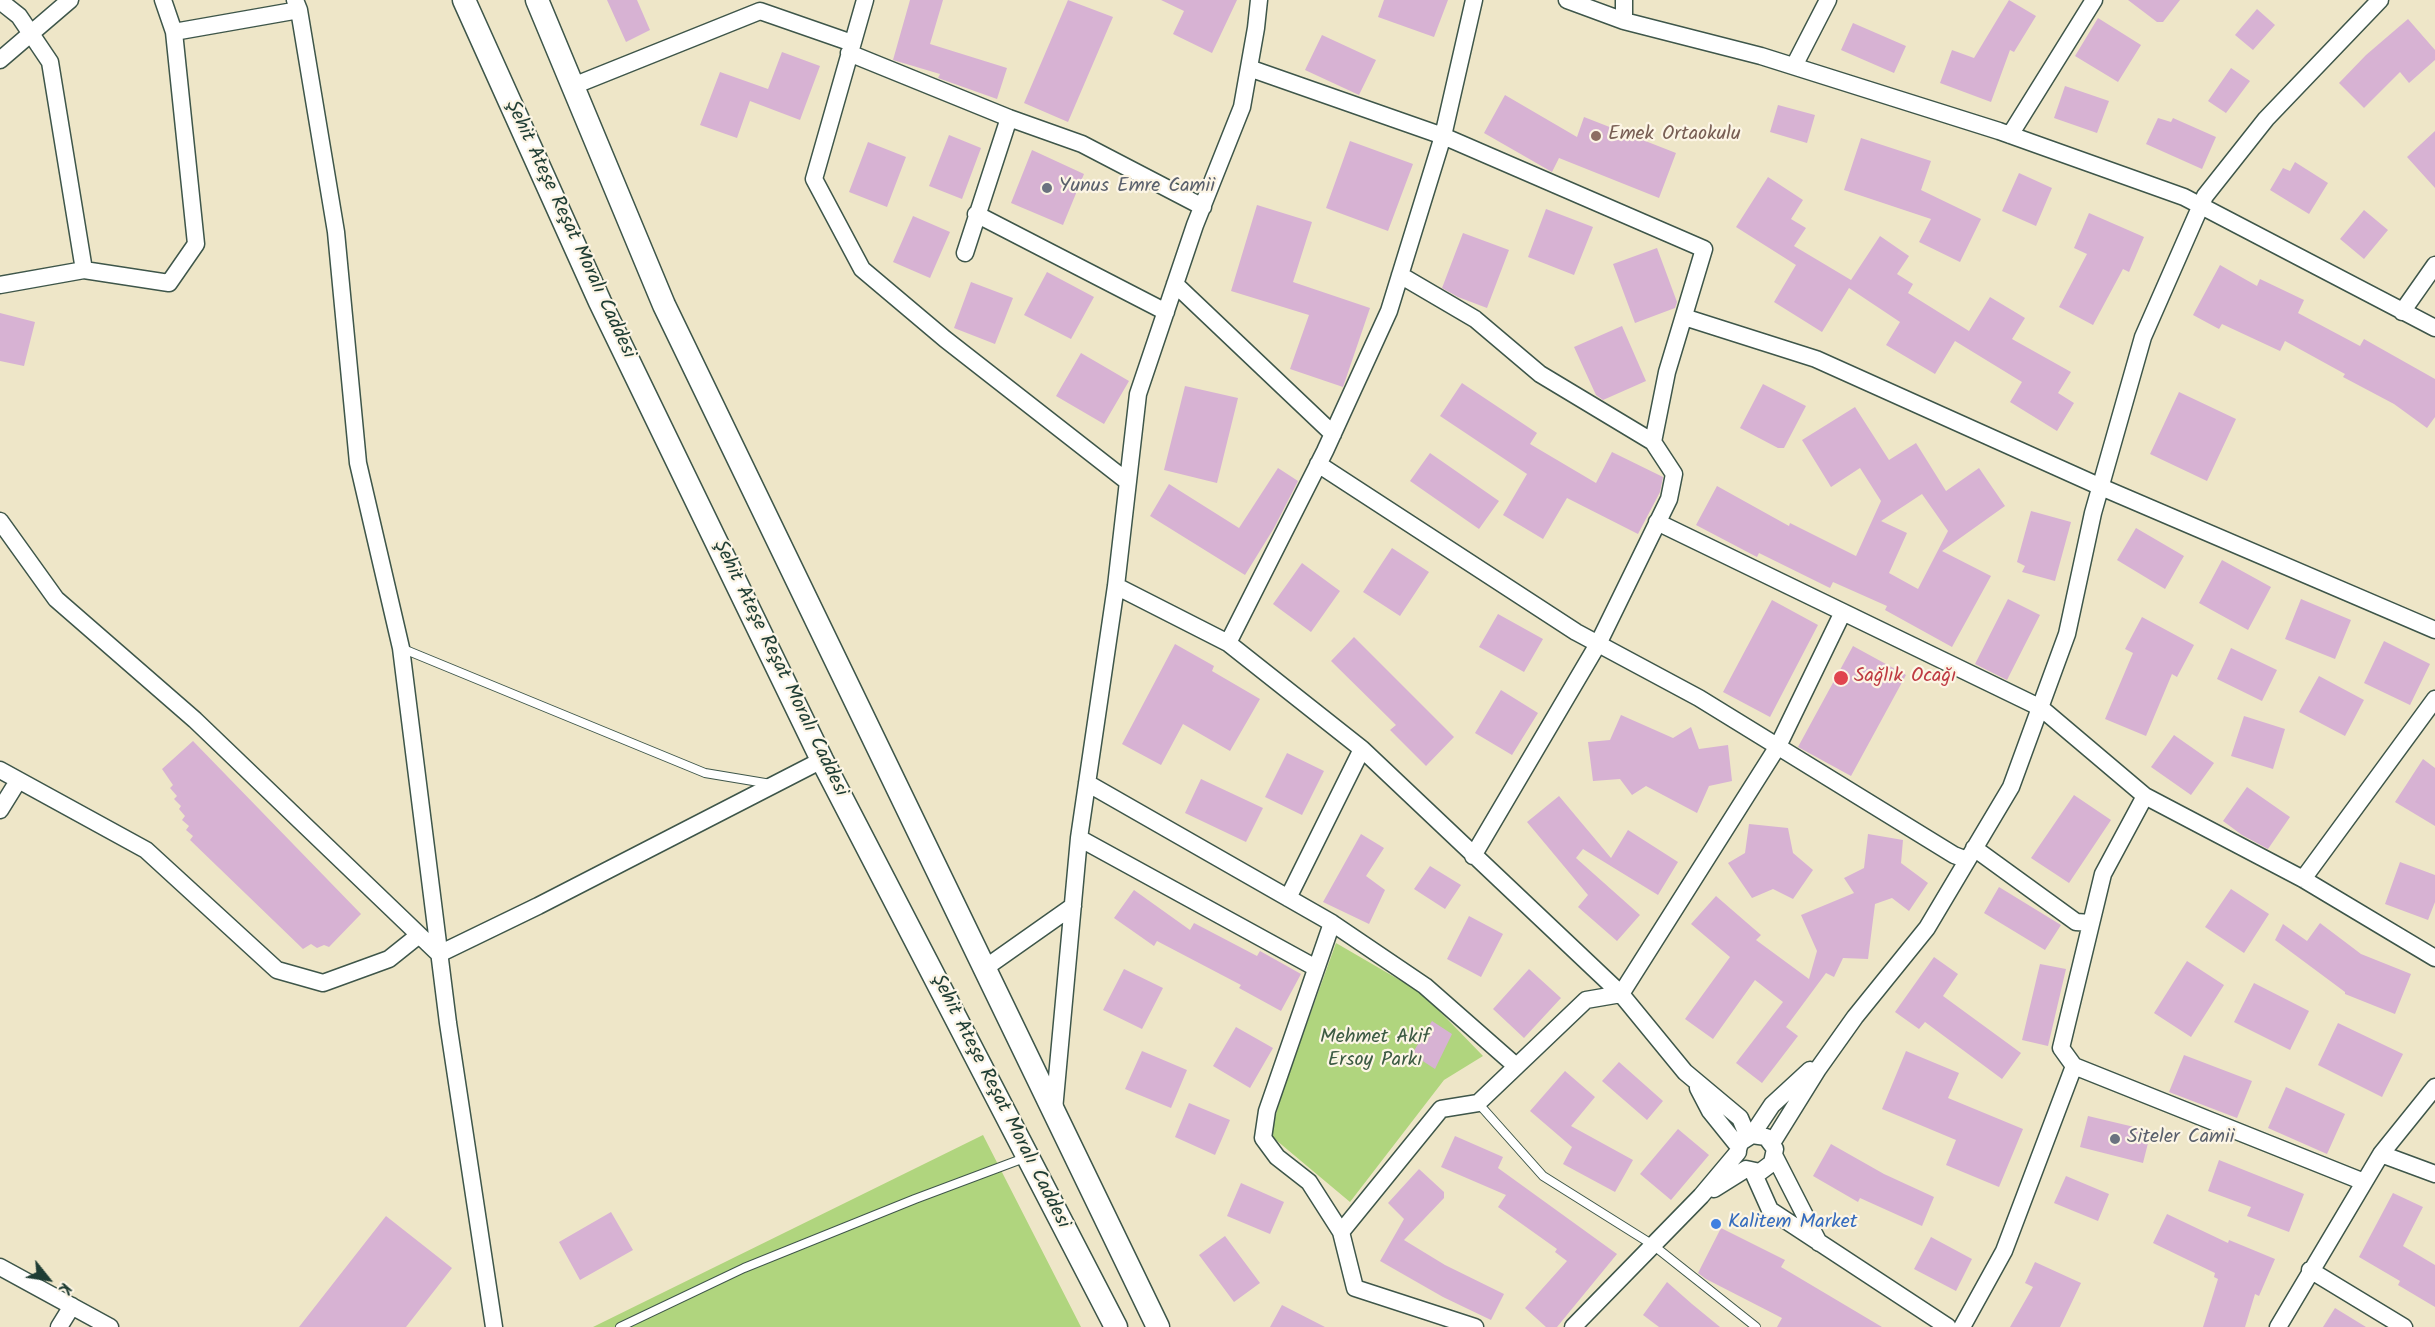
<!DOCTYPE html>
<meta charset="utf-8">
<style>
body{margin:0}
#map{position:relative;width:2435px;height:1327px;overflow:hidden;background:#eee6c8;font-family:Kalam,sans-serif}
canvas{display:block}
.north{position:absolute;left:18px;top:1249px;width:60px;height:60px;-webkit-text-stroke:4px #fcf5e5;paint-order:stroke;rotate:120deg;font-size:16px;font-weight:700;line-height:24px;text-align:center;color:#1f3d34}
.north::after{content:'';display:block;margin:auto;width:21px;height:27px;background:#1f3d34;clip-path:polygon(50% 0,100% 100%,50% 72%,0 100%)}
</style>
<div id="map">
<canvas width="2435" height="1327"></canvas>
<div class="north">K</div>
</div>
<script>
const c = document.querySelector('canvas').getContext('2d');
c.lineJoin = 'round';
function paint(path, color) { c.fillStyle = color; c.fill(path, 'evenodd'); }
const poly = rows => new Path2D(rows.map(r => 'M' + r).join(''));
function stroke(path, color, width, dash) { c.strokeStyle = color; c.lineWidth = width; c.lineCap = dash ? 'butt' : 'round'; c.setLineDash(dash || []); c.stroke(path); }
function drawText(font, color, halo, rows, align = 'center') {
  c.font = font + ' Kalam,sans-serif'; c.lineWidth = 4.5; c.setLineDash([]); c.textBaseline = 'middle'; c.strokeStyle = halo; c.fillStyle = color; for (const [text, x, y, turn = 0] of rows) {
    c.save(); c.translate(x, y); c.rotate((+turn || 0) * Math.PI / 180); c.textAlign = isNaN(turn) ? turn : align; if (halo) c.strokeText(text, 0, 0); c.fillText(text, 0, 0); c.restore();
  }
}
paint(poly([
 [1336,943,1422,993,1483,1056,1444,1080,1350,1202,1270,1135,1284,1087],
 [983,1135,1081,1327,593,1327]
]), '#b0d57e');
paint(poly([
 [607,0,637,0,650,30,626,42],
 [910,0,943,0,930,44,1007,68,997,99,938,78,940,74,893,60],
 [1068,0,1113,17,1068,122,1024,103],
 [1161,0,1237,0,1212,53,1173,34,1184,11],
 [1384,0,1448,0,1434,37,1378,17],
 [2009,0,2036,16,2014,52,2010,50,1991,102,1940,83,1952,50,1974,58],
 [2128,0,2180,0,2163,22,2157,22],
 [2257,9,2275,25,2253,50,2235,35],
 [2098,18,2141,45,2118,82,2075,56],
 [2408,19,2435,50,2435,60,2409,83,2400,72,2364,108,2339,83,2366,55],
 [1853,23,1906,46,1894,73,1841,50],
 [1322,35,1376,60,1359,95,1305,70],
 [782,52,820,66,800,120,750,101,737,138,700,125,720,72,768,89],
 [2231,68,2250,81,2226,113,2208,101],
 [2065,86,2109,101,2097,133,2054,118],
 [1505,95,1577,137,1584,117,1676,153,1659,198,1559,158,1552,172,1484,133],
 [1778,105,1815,115,1807,143,1770,132],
 [2158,118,2171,122,2173,118,2216,137,2202,169,2146,144],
 [2435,131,2435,188,2407,157],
 [949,135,981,148,962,199,929,186],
 [1861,138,1931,161,1921,190,1981,219,1960,262,1919,242,1931,219,1844,190],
 [1350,141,1413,164,1388,231,1326,208],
 [868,142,906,157,887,207,849,192],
 [1032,150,1084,174,1063,225,1011,203],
 [2295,162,2328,183,2309,214,2270,190,2283,168,2290,171],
 [2019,173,2052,188,2036,226,2002,211],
 [1768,177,1803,200,1791,219,1806,228,1794,246,1851,280,1880,236,1909,256,1897,274,1913,284,1908,293,1969,331,1990,297,2025,318,2012,339,2071,372,2058,393,2074,403,2057,431,2010,402,2022,382,1955,341,1935,374,1886,345,1900,322,1849,288,1822,332,1774,302,1796,265,1736,227],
 [1257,205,1312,222,1293,282,1370,308,1343,387,1290,369,1309,315,1231,291],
 [1546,209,1593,227,1574,275,1528,257],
 [2364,210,2388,230,2364,259,2340,239],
 [2089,213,2144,237,2129,272,2123,269,2093,325,2059,307,2087,254,2074,248],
 [913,216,950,232,930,278,893,262],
 [1463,233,1509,250,1487,308,1458,297,1442,288],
 [1657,248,1677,302,1675,308,1635,323,1613,264],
 [2220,265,2257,286,2260,279,2304,300,2298,313,2360,346,2364,339,2435,379,2435,417,2427,428,2394,404,2343,377,2345,374,2285,341,2280,351,2222,324,2219,329,2193,315],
 [1047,272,1094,297,1071,339,1024,315],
 [971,282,1013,298,995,344,954,328],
 [0,313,35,322,24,366,0,361],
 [1622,326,1646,381,1603,400,1596,395,1574,347],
 [1081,353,1129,381,1104,424,1056,396],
 [1462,383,1537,433,1530,444,1596,483,1612,452,1663,477,1660,492,1638,534,1567,498,1543,539,1503,515,1527,474,1440,416],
 [1763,384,1806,406,1784,448,1778,448,1740,428],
 [1185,386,1238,398,1217,483,1164,470],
 [2179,392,2236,419,2207,481,2150,454],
 [1855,407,1889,460,1916,443,1946,491,1979,468,2005,506,1942,551,1991,576,1952,647,1885,610,1887,606,1833,582,1830,588,1759,553,1757,557,1696,525,1717,486,1789,526,1790,523,1856,556,1881,501,1860,468,1831,487,1802,440],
 [1922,494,1948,531,1918,589,1889,573,1907,533,1881,521],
 [1430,453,1499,501,1479,529,1410,481],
 [1278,468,1298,481,1274,528,1245,575,1150,516,1169,484,1239,528],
 [2031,511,2071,522,2055,581,2022,572,2025,566,2017,562],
 [2136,528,2184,556,2165,589,2117,560],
 [1392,548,1429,572,1400,616,1363,592],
 [2222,560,2271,587,2248,630,2199,603],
 [1302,563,1340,591,1311,632,1273,604],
 [2008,599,2040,615,2007,680,1975,664],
 [2301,599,2351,620,2335,659,2285,639],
 [1772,600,1818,625,1770,717,1723,692],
 [1498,614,1543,639,1524,672,1479,647],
 [2142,617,2194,645,2177,677,2172,674,2146,736,2105,719,2133,653,2125,649],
 [1354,637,1454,737,1426,766,1390,730,1396,725,1331,661],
 [2384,641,2430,664,2410,705,2364,683],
 [1175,644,1214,666,1212,671,1260,699,1230,751,1183,724,1161,765,1122,744],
 [1853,646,1906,675,1851,776,1798,747],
 [2231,648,2277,670,2262,701,2217,679],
 [2319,676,2364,700,2345,736,2299,712],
 [1501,690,1538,713,1512,755,1475,733],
 [1621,715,1673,738,1691,727,1699,749,1728,745,1732,781,1709,786,1697,813,1646,786,1632,795,1620,779,1593,781,1588,742,1610,740],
 [2244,716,2285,729,2273,769,2231,756],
 [2174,735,2214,763,2191,795,2151,767],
 [193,741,361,914,329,947,324,945,317,948,311,944,303,949,190,840,193,836,186,830,189,826,182,820,185,816,179,809,181,806,174,799,177,796,170,788,173,785,162,769],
 [1287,753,1324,771,1302,815,1265,797],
 [2423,759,2435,768,2435,826,2395,802],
 [1201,779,1263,808,1246,842,1185,813],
 [2247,787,2290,817,2268,849,2242,835,2223,821],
 [2074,795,2111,820,2069,883,2031,858],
 [1559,796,1611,858,1628,830,1678,862,1658,895,1583,849,1576,858,1640,915,1617,941,1578,907,1588,895,1527,822],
 [1749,824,1788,828,1793,853,1813,870,1793,899,1773,889,1752,898,1728,863,1745,853],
 [1361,834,1384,848,1366,876,1385,890,1369,924,1323,902],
 [1868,834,1903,840,1901,863,1928,883,1909,911,1892,898,1875,904,1868,959,1843,958,1834,977,1826,973,1786,1027,1798,1036,1762,1083,1736,1063,1783,1002,1755,980,1713,1039,1685,1019,1730,957,1691,924,1716,896,1761,935,1756,940,1809,979,1817,951,1801,915,1854,893,1844,878,1864,868],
 [2400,862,2435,875,2435,902,2428,920,2385,904],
 [1430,866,1461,885,1445,909,1414,889],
 [1999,887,2061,925,2045,950,1984,913],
 [2231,889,2269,914,2244,953,2205,927],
 [1134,890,1190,930,1194,923,1257,956,1260,951,1301,974,1281,1011,1239,988,1241,985,1157,941,1154,946,1114,918],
 [1469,916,1503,934,1481,977,1447,959],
 [2320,923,2361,954,2411,974,2395,1014,2345,994,2345,992,2275,940,2283,924,2307,941],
 [1934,957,1958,974,1943,996,2021,1053,2002,1079,1925,1022,1919,1029,1895,1012],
 [2187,961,2224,985,2191,1037,2154,1013],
 [2040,964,2066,969,2048,1046,2022,1040],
 [1124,969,1163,988,1142,1029,1103,1010],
 [1529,969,1561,998,1524,1038,1493,1009],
 [2254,983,2309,1011,2290,1050,2234,1022],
 [1432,1021,1452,1034,1435,1069,1412,1054],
 [2338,1023,2403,1054,2382,1097,2318,1065],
 [1236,1027,1273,1048,1250,1088,1213,1066],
 [1142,1051,1187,1070,1171,1108,1125,1089],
 [1906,1051,1959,1073,1948,1098,2023,1129,1999,1187,1946,1165,1956,1140,1882,1109],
 [2184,1055,2252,1081,2237,1118,2169,1092],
 [1619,1062,1663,1101,1647,1120,1602,1081],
 [1565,1071,1595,1097,1571,1126,1633,1160,1615,1192,1563,1164,1572,1147,1530,1111],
 [2286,1087,2345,1114,2327,1154,2268,1128],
 [1189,1103,1230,1120,1215,1155,1175,1137],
 [2088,1116,2151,1131,2143,1163,2080,1147],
 [1678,1129,1709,1155,1671,1200,1640,1174],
 [1455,1136,1503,1157,1498,1168,1617,1254,1557,1327,1546,1327,1525,1308,1567,1261,1555,1252,1557,1249,1498,1207,1506,1195,1441,1167],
 [1831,1144,1884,1174,1934,1197,1922,1226,1860,1198,1858,1202,1813,1176],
 [2219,1160,2304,1194,2289,1232,2247,1216,2251,1207,2208,1191],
 [1419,1169,1444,1192,1444,1198,1404,1240,1445,1265,1504,1294,1491,1320,1443,1297,1380,1261,1404,1219,1388,1203],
 [2066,1176,2109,1194,2098,1221,2054,1203],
 [1241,1183,1284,1202,1270,1234,1227,1216],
 [2393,1193,2423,1207,2403,1246,2435,1265,2435,1307,2398,1285,2400,1281,2359,1257],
 [611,1212,633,1250,580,1280,559,1242],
 [2167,1214,2228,1243,2229,1240,2275,1259,2259,1296,2255,1294,2245,1327,2203,1327,2218,1279,2214,1277,2215,1273,2153,1243],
 [386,1216,452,1268,406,1327,299,1327],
 [1721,1228,1785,1260,1781,1267,1882,1327,1777,1327,1782,1318,1706,1279,1698,1273],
 [1225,1236,1260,1283,1234,1302,1199,1255],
 [1931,1237,1972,1259,1956,1291,1914,1269],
 [2035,1262,2081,1283,2060,1327,2010,1327,2033,1287,2025,1283],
 [1667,1282,1692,1304,1720,1327,1659,1327,1643,1315],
 [1282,1305,1325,1327,1270,1327],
 [2335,1308,2366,1327,2323,1327]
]), '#d7b2d3');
const lane = poly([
 [401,648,705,773,771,784],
 [1478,1103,1543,1176,1653,1245,1756,1327],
 [620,1327,744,1268,915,1199,1027,1157]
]);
const street = poly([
 [163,0,174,32],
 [295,0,299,10,336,232,358,463,401,648,448,1023,494,1327],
 [865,0,814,179,862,269,945,339,1128,482],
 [1567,0,1624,21,1761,56,1999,131,2184,197,2435,328],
 [0,1,19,16,50,62,84,270],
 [1624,21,1624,0],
 [849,53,1009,118,1082,144,1203,207],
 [0,60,70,0],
 [1794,66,1828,0],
 [1249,68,1443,136,1704,249,1667,372,1653,442,1674,474,1669,499,1598,644,1473,856],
 [573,86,760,11,852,43],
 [2010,135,2094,0],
 [976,214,1166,312],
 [965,253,1009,118],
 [1400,275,1475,319,1540,374,1653,442],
 [1175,284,1333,434],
 [0,285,84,270,169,283,196,244,174,32,299,10],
 [2402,312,2435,265],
 [1684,317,1816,359,2101,487,2435,630],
 [1318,464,1576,632,1699,698,1954,855,1967,860],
 [0,521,56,599,195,720,439,954,538,906,822,760],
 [1657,522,2041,708,2145,796,2303,879,2435,958],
 [1116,586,1228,643,1362,749,1621,994,1685,1072,1740,1118,1748,1137],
 [1228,643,1325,451,1389,311,1443,136,1474,0],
 [0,770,146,850,277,970,323,983,389,959,419,935],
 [1087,783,1332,923,1425,986,1516,1066],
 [0,810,18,781],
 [1079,838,1316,968],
 [1974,848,2076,922,2091,923],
 [2303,879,2435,699],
 [1288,898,1362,749],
 [1332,923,1267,1111,1263,1138,1277,1157,1309,1182,1341,1232,1355,1288,1475,1327],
 [985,968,1073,906],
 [2074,1066,2364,1182],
 [1698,1088,1710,1111,1739,1147],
 [1054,1110,1079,838,1116,586,1138,394,1195,225,1242,107,1256,28,1259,0],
 [1752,1135,1772,1105,1810,1070],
 [1772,1143,1818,1069,1855,1017,1927,928,2011,787,2067,634,2093,513,2143,337,2205,196,2266,119,2380,0],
 [2381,1154,2435,1174],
 [1775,1157,1819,1243],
 [1753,1172,1770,1210,1948,1327],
 [1714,1189,1746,1169,1760,1172,1772,1163,1775,1149,1766,1137,1752,1135,1741,1142],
 [1341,1232,1441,1109,1478,1103,1586,1000,1621,994,1778,746,1843,612],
 [0,1267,110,1327],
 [2310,1270,2404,1327],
 [59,1327,72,1306],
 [1573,1327,1701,1196,1738,1152],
 [1962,1327,2004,1251,2074,1066,2061,1048,2103,874,2145,796],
 [2278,1327,2381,1154,2435,1087]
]);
const secondary = poly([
 [464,0,600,302,822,760,1116,1327],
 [537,0,664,305,1158,1327]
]);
stroke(lane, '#3e564a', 10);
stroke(street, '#3e564a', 19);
stroke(secondary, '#3e564a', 25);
stroke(lane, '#fff', 8);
stroke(street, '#fff', 16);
stroke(secondary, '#fff', 22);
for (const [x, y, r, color] of [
 [1596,136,6,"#8d6e63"],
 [1047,188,6,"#6b7280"],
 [1841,678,8,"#e0444e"],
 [2115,1139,6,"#6b7280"],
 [1716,1224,6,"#3f7fe0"]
]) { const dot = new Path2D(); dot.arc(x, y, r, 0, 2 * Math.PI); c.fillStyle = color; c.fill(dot); stroke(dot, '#fcf5e5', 2); }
drawText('20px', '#785e54', '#fcf5e5', [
 ["Emek Ortaokulu",1608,136]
], 'left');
drawText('20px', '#5b616d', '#fcf5e5', [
 ["Yunus Emre Camii",1059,188],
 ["Siteler Camii",2127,1139]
], 'left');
drawText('20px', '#1f3d34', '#fcf5e5', [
 ["Şehit Ateşe Reşat Moralı Caddesi",569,230,65],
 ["Şehit Ateşe Reşat Moralı Caddesi",779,669,64],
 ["Şehit Ateşe Reşat Moralı Caddesi",999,1102,63]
]);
drawText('20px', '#be3a42', '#fcf5e5', [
 ["Sağlık Ocağı",1854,678]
], 'left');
drawText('20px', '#3c5b43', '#fcf5e5', [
 ["Mehmet Akif",1375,1039],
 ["Ersoy Parkı",1375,1062]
]);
drawText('20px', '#366cbe', '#fcf5e5', [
 ["Kalitem Market",1728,1224]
], 'left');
</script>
